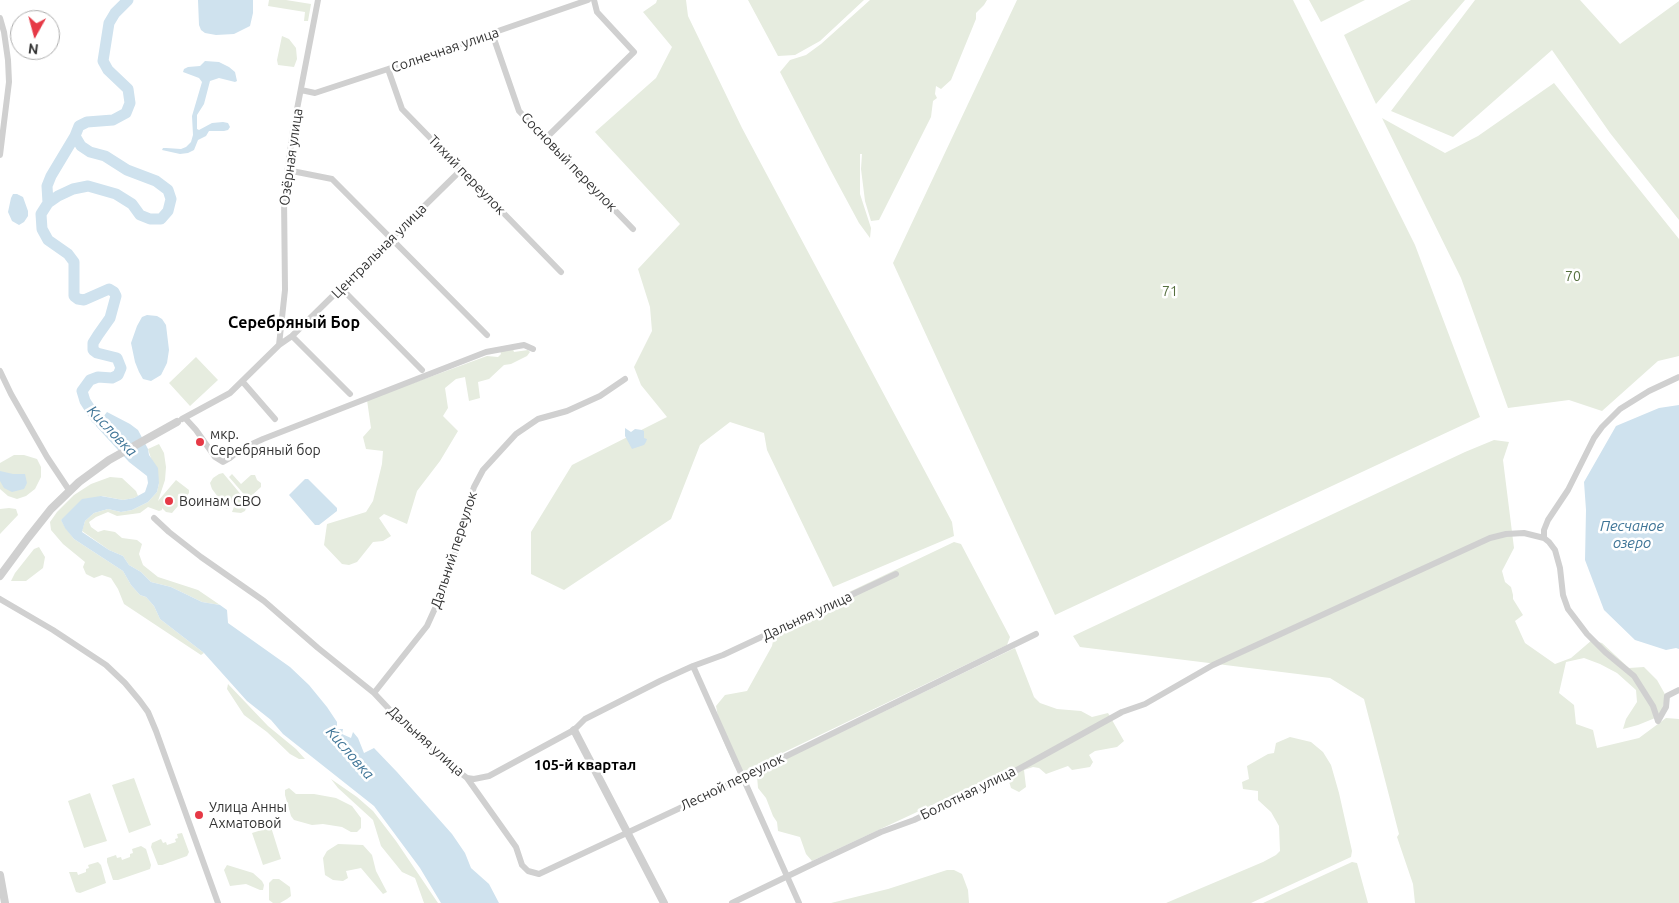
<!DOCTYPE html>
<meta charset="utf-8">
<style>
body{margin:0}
#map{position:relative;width:1679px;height:903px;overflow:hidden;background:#fff;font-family:Ubuntu,sans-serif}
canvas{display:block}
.north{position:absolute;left:10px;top:10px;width:50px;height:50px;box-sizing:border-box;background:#fff;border:1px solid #adadad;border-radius:50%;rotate:187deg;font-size:14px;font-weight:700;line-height:20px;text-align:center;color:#333}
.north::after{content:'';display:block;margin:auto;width:18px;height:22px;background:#e63946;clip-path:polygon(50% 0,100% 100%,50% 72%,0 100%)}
</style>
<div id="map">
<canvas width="1679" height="903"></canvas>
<div class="north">N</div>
</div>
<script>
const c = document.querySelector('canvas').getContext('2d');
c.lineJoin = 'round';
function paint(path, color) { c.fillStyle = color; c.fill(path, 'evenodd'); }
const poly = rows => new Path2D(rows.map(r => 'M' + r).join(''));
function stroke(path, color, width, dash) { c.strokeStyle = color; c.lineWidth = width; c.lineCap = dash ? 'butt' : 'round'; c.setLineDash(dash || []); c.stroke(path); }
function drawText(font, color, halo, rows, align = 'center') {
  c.font = font + ' Ubuntu,sans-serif'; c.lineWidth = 5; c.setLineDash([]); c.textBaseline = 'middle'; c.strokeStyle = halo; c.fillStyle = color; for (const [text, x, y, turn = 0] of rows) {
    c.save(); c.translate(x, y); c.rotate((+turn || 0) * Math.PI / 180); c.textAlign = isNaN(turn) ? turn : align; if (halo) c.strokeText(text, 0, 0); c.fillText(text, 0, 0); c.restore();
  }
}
paint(poly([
 [269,0,286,0,311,4,308,21,304,21,305,12,268,6],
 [657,0,686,0,688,16,742,128,952,522,954,536,833,587,767,450,764,433,730,422,700,445,671,519,564,590,531,574,531,532,572,465,667,417,641,385,634,367,652,331,650,307,638,269,680,224,595,132,656,78,672,47,643,12,656,3],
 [748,0,864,0,820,41,795,55,778,56],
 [870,0,987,0,984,5,976,13,976,19,951,80,941,89,936,86,935,94,937,98,933,101,931,117,879,220,871,221,865,201,861,169,862,154,860,154,860,194,871,228,870,238,859,223,831,171,780,72,790,60,806,55,821,44],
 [1017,0,1293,0,1415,245,1480,417,1055,615,893,263],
 [1309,0,1365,0,1321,22],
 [1411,0,1465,0,1376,104,1344,35],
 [1475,0,1580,0,1620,44,1679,1,1679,220,1610,133,1552,50,1453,137,1391,111],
 [282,36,289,39,296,48,297,59,294,67,278,65,277,60],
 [1554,83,1679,239,1679,356,1658,361,1602,411,1569,400,1508,408,1461,278,1382,118,1445,153,1478,136],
 [513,349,514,352,528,350,530,352,527,356,511,364,504,365,489,379,478,382,480,398,469,401,465,377,456,379,445,388,448,408,443,416,458,431,440,461,417,491,407,524,384,514,379,518,391,536,383,541,373,542,357,562,349,565,342,564,324,545,327,524,366,512,373,501,382,464,383,451,366,449,363,437,371,428,367,400,487,356,498,357,501,354,500,350],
 [196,357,218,380,190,406,169,383],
 [1494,440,1509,442,1503,460,1514,548,1502,571,1505,582,1511,587,1513,595,1513,599,1523,615,1515,621,1525,643,1555,664,1571,658,1592,640,1602,643,1629,668,1644,667,1657,680,1666,696,1660,716,1638,725,1623,729,1626,719,1637,702,1636,690,1617,673,1600,664,1584,658,1566,662,1559,693,1574,705,1576,724,1593,730,1597,748,1639,738,1666,718,1679,719,1679,903,1415,903,1413,884,1397,837,1399,834,1364,699,1330,678,1080,647,1073,636,1465,452],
 [159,444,164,453,166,467,165,480,158,501,176,480,189,490,189,493,172,513,166,512,162,508,162,510,159,511,148,507,140,513,117,516,108,512,96,517,89,522,91,527,98,532,104,530,115,532,122,538,137,540,142,544,139,554,143,565,158,577,198,590,220,605,202,602,171,587,151,582,141,572,129,565,123,556,109,550,82,531,85,521,94,513,108,509,121,512,132,510,148,502,157,492,159,483,148,449],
 [14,455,24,455,37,459,41,467,41,477,35,489,26,496,17,499,8,496,0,489,0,463],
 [223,473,248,503,245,511,241,513,232,512,235,504,231,502,227,509,212,489,210,483,213,478,219,474],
 [232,474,241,484,251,475,255,475,257,480,261,483,261,487,248,499,229,477],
 [110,477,122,478,136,491,138,496,134,498,123,500,102,496,61,520,65,527,74,539,123,571,131,585,140,595,146,597,154,606,160,619,204,653,201,655,124,604,118,589,111,578,102,575,94,578,86,574,83,567,85,562,63,544,51,530,50,522,57,512,74,495,91,484],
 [9,508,16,509,18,515,0,534,0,509],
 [954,542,961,544,1010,637,1007,645,745,771,735,767,722,738,716,706,725,695,747,691,772,646,775,631,796,620,814,620,826,603],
 [39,547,45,557,43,568,26,581,11,581,15,573,34,549],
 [1015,648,1031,689,1034,697,1040,703,1057,709,1081,711,1092,717,1108,713,1124,741,1117,747,1095,751,1089,755,1093,762,1090,767,1072,770,1068,766,1046,774,1039,768,1033,767,1024,770,1026,787,1019,792,1011,788,1008,778,992,777,812,861,806,854,800,837,778,831,777,822,773,816,766,798,758,788,757,776,761,771],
 [228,684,268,726,296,749,305,759,299,759,290,754,267,732,244,715,227,689],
 [1290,737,1311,742,1323,752,1331,765,1339,793,1352,851,1351,857,1251,903,1166,903,1263,862,1276,855,1280,851,1279,826,1271,812,1258,800,1258,791,1243,789,1242,782,1249,779,1247,766,1268,754,1274,753,1276,743],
 [134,778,151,825,129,833,112,785],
 [331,779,357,797,373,811,396,841,438,903,424,903,415,878,402,872,381,846,373,820,338,788],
 [289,788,296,794,314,794,336,798,352,806,361,818,361,828,357,832,351,832,342,827,323,824,312,825,294,820,291,816,285,795,285,790],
 [90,793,107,841,84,848,68,801],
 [271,827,281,859,263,865,252,833],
 [182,833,189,852,187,856,162,865,158,865,151,847,152,843,161,839,163,843,166,842,167,845,176,842,175,839,178,838,177,834],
 [338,844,363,845,372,855,376,871,387,892,383,894,361,868,346,871,348,878,343,881,333,880,325,875,323,858,327,851],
 [141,846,146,849,151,865,150,869,118,880,113,880,107,862,107,858,116,855,117,858,121,857,122,860,130,857,130,854,133,853,132,849],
 [98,862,101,865,106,883,80,893,76,892,69,872,77,872,78,875,86,872,86,869,89,868,88,865],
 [1352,862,1357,863,1368,903,1263,903],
 [227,865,253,873,262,881,264,885,263,890,260,890,246,884,230,886,224,870],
 [947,870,954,870,962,874,968,890,969,903,831,903,888,889],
 [273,879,279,879,290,887,291,896,287,899,280,903,273,903,269,900,269,883]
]), '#e6ecdf');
paint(poly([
 [198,0,253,0,253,13,250,26,234,34,216,35,205,33,201,30,199,25],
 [205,61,219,62,229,67,235,72,237,81,235,82,219,78,210,81,204,104,197,115,197,129,199,130,212,123,223,122,228,123,230,127,228,130,224,131,209,131,206,136,198,140,194,150,188,153,180,154,162,150,163,148,166,148,181,149,186,147,191,142,193,135,192,116,202,82,199,78,183,72,184,69,188,67,200,66],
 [13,194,17,194,23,197,28,211,28,216,24,222,19,225,12,221,8,212,11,198],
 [147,315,157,316,162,319,166,325,169,350,167,363,161,375,151,381,143,379,139,372,135,362,131,343,137,326,142,317],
 [1679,405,1679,649,1676,648,1666,650,1635,640,1604,610,1585,560,1586,510,1584,482,1616,426,1659,408],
 [107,412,130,424,138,430,148,449,149,455,158,468,159,483,157,492,148,502,132,510,121,512,108,509,94,513,85,521,82,532,109,550,123,556,129,565,141,572,151,582,171,587,202,602,220,605,227,610,228,623,290,667,309,685,327,707,337,722,337,729,343,729,342,734,351,738,353,732,358,738,364,753,374,748,397,772,452,834,465,853,471,868,489,884,499,903,441,903,420,868,374,806,283,734,271,720,247,701,204,653,160,619,154,606,146,597,140,595,131,585,123,571,74,539,65,528,61,520,82,499,101,496,123,500,134,498,145,492,148,483,147,476,129,462,96,426],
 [625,428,631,432,635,429,642,430,644,431,644,438,647,439,646,442,644,445,632,449,625,436],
 [0,471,13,474,25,474,27,483,24,489,12,492,4,488,0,481],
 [305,479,308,479,337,508,337,511,319,525,315,525,289,495]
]), '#cfe2ee');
stroke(poly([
 [48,203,47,186,51,176,75,136],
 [110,430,96,418,85,401,82,391,90,380,98,377,112,378,118,375,121,368,117,358,97,353,93,350,93,343,98,335,110,318,116,296,114,292,109,289,84,300,78,299,74,296,74,262,68,254,48,240,42,229,41,214,48,203,58,196,73,189,88,186,116,194,132,204,140,215,150,219,161,219,168,211,171,199,168,190,156,181,127,170,105,156,90,152,81,146,75,136,79,126,87,122,113,120,126,113,130,103,128,89,108,70,103,61,109,23,115,13,128,0]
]), '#cfe2ee', 11);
stroke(poly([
 [0,18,4,32,8,60,9,82,0,155],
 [492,33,519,111,633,229],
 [388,69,402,109,561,272],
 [301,90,315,93,388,69,588,0],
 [546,138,634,52,597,12,594,0],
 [287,170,332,179,487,335],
 [341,288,422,370],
 [292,336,350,394],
 [279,345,285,290,284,197,293,130,318,0],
 [0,371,11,394,47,457,69,490],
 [242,381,275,419],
 [185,418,196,430,215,457,223,462,230,458,241,449,263,439,486,352,524,345,533,349],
 [182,419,230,393,279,345,292,336,461,170],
 [154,518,169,532,201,557,264,601,318,648,374,693,390,710,462,774,467,778,474,779,489,776,574,730,585,719,660,681,693,666,723,655,896,574],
 [0,599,53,630,106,665,125,683,140,701,148,712,156,731,218,903],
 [693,666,799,903],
 [374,693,427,626,447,582,468,505,474,487,483,470,516,434,538,419,567,411,600,396,625,379],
 [1658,721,1653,706,1634,676,1605,652,1587,634,1568,609,1563,595,1560,568,1555,550,1549,542,1544,538,1544,530,1548,520,1568,490,1594,438,1602,427,1620,409,1649,391,1679,377],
 [1658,721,1666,707,1667,696,1679,690],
 [467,778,516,847,522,865,528,871,539,874,678,809,1036,634],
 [732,903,817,862,881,832,914,820,1008,775,1122,712,1145,704,1213,665,1490,538,1506,534,1524,533,1544,538]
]), '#d0d0d0', 6);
stroke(poly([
 [0,576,28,538,51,509,79,482,109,460,177,422],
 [574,730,664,903],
 [0,875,5,903]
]), '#d0d0d0', 8);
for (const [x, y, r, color] of [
 [200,442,5,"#e63946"],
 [169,501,5,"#e63946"],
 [199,815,5,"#e63946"]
]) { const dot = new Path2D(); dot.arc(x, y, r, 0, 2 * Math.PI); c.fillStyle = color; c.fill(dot); stroke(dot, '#fff', 2); }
drawText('14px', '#333', '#fff', [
 ["Солнечная улица",445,50,-19],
 ["Озёрная улица",291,157,-82],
 ["Сосновый переулок",569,162,46],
 ["Тихий переулок",467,175,46],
 ["Центральная улица",379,251,-45],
 ["Дальний переулок",454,550,-72],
 ["Дальняя улица",807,616,-25],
 ["Дальняя улица",426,741,42],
 ["Лесной переулок",732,782,-26],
 ["Болотная улица",968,793,-26]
]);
drawText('14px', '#56703f', '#fff', [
 ["70",1573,276],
 ["71",1170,291]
]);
drawText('14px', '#333', '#fff', [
 ["мкр.",210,434],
 ["Серебряный бор",210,450],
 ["Воинам СВО",179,501],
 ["Улица Анны",209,807],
 ["Ахматовой",209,823]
], 'left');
drawText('italic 15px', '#3f7597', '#fff', [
 ["Кисловка",112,431,46],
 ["Песчаное",1632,526],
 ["озеро",1632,543],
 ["Кисловка",350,753,49]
]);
drawText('bold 15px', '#000', '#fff', [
 ["105-й квартал",585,765]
]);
drawText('bold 16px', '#000', '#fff', [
 ["Серебряный Бор",294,323]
]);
</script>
